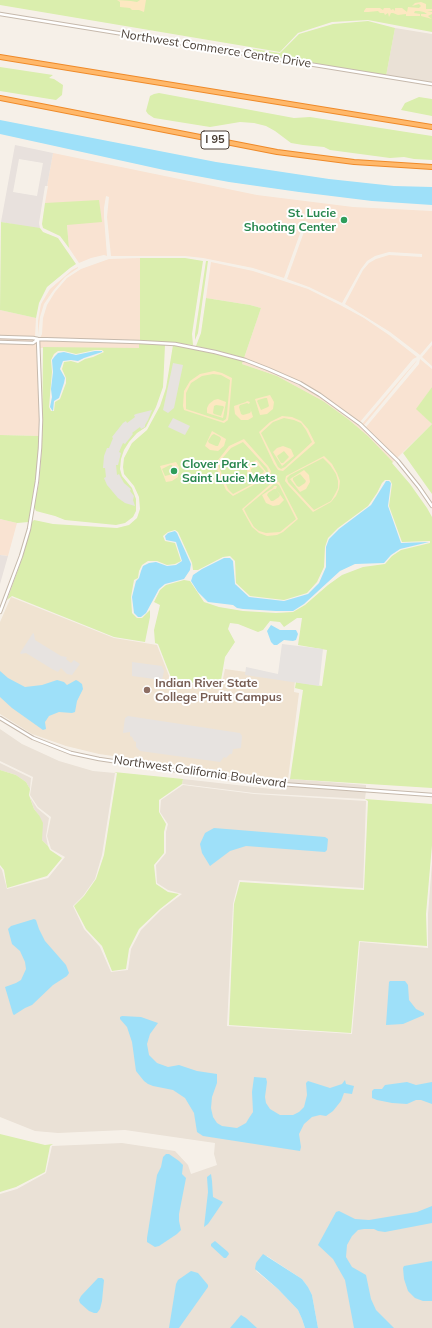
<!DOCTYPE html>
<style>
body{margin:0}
canvas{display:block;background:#f6f0e8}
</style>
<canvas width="432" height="1328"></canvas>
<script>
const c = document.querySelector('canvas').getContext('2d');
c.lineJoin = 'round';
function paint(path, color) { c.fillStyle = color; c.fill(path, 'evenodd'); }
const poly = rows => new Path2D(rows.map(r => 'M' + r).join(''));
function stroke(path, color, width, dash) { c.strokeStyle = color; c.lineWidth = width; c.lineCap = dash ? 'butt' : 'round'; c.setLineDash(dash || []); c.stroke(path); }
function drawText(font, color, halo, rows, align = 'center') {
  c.font = font + ' Mulish,sans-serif'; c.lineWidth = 4; c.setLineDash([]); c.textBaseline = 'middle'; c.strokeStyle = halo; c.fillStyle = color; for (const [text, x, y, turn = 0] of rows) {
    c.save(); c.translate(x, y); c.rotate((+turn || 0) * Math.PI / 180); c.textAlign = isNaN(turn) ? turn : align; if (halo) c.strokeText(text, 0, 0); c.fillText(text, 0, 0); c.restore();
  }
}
paint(poly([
 [395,28,432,34,432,83,386,76],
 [0,729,22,744,59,761,93,771,115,773,102,855,95,879,83,896,73,906,84,929,100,947,111,972,128,970,131,949,141,930,161,910,182,894,168,890,157,883,156,865,166,853,166,832,168,824,160,812,161,800,183,785,254,794,366,801,363,888,239,880,233,904,227,1026,352,1034,360,942,428,948,428,914,432,863,432,1328,318,1328,312,1295,308,1287,302,1279,267,1256,256,1271,278,1289,298,1310,302,1319,305,1328,0,1328,0,1194,17,1189,46,1173,52,1146,122,1143,175,1151,188,1165,191,1174,217,1165,214,1154,215,1143,125,1130,58,1133,35,1131,0,1117,0,867,2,870,7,889,48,878,65,857,51,849,47,836,51,817,38,807,30,795,33,777,0,761],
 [0,763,31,778,30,789,26,782,16,775,0,770],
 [183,779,281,790,282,785,366,791,365,799,254,793,182,784],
 [290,779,329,782,366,785,366,789,282,782,282,780,289,780],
 [30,797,37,808,49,818,46,836,48,846,42,840,39,815,34,809]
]), '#eae1d6');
paint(poly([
 [53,153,257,195,353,207,432,211,432,341,420,355,390,332,345,304,363,270,369,263,376,259,389,255,422,257,422,254,389,252,375,256,367,261,361,269,342,303,309,287,287,279,305,229,302,228,284,278,253,268,203,258,185,256,111,256,107,217,109,197,106,196,104,208,104,217,107,256,104,255,91,258,79,263,69,248,67,224,45,203,48,186,47,186],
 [140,258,140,340,40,338,42,334,43,318,47,305,55,292,67,278,81,269,109,259],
 [211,262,253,271,308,289,342,306,364,318,389,335,417,357,413,359,360,422,324,396,301,382,269,368,244,358,261,308,250,305,206,298],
 [78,267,78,268,65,277,53,291,44,304,40,317,38,335,38,321,41,304,50,289,72,270],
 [0,310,36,318,35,337,0,335],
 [0,338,33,339,34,340,32,341,0,341],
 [39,341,139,343,139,348,40,348],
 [36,342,39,395,39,436,0,435,0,344,33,344],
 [432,345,432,366,422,357],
 [420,359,432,369,432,387,417,409,432,424,397,458,366,427,419,364],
 [417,360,416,362,364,425,362,424],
 [243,361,283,377,319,396,359,425,395,460,393,462,368,436,348,419,323,401,277,376,242,364],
 [0,519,17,523,8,556,0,555]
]), '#f9e3d2');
paint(poly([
 [15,145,53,153,47,186,45,186,39,223,40,229,1,222],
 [19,159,43,163,37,196,13,192],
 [0,555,8,556,0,584]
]), '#e8e1dd');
paint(poly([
 [11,597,114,638,157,645,171,681,221,688,225,669,295,679,294,692,299,693,288,779,238,774,99,754,66,746,32,734,0,714,0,622]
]), '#f0e3d1');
paint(poly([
 [0,0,432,0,432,32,368,20,332,22,298,33,280,52,0,5],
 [368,21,395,28,386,76,247,53,247,48,280,53,299,34,333,24],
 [0,67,53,75,49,78,54,79,63,85,62,95,56,100,0,91],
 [159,93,294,118,310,117,432,136,432,160,414,159,404,157,390,158,330,150,324,147,303,145,291,143,275,131,266,126,254,123,240,122,210,127,154,118,148,114,146,111,150,96,154,94],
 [419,97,432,99,432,116,401,110,405,103],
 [99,200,102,222,67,225,69,248,60,236,43,228,42,224,45,203],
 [1,222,40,228,43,232,58,238,76,264,70,268,47,287,39,303,36,318,0,310],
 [140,258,185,258,203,261,192,334,193,345,140,340],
 [206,261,208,261,198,333,195,340,195,334],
 [206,298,250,305,261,308,244,358,196,346,201,333],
 [139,343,165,345,164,367,163,387,156,407,146,427,137,433,129,442,124,450,121,459,120,469,122,476,132,488,136,499,136,511,133,517,125,523,116,525,65,520,55,516,36,511,34,507,39,483,42,448,43,347,139,348],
 [95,350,102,350,104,352,93,357,85,359,78,363,71,361,64,362,62,369,66,378,66,383,60,399,55,402,54,411,51,411,49,407,52,372,51,360,54,354,58,351,64,351,76,354],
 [173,345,195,349,243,361,242,364,277,376,323,401,348,419,368,436,393,462,392,463,410,484,427,508,432,517,432,788,290,779,303,690,295,688,296,682,322,686,327,650,298,645,302,618,297,618,284,627,280,622,270,621,263,630,258,632,238,624,230,623,228,629,235,642,225,657,220,686,172,680,158,644,155,643,154,630,160,605,154,602,160,590,166,585,184,580,190,581,204,602,219,607,243,611,276,613,293,612,305,605,328,585,342,575,363,567,385,564,392,556,401,550,430,543,430,541,429,541,402,542,389,506,392,484,390,480,385,480,382,483,377,493,368,506,338,528,328,538,325,547,324,567,317,582,307,593,284,600,250,596,236,583,235,561,230,556,223,557,198,570,193,570,192,563,178,532,175,530,168,532,163,536,165,541,175,543,181,561,175,564,167,565,157,561,148,561,142,565,139,571,138,578,134,580,131,597,132,613,137,618,142,618,150,610,150,617,145,642,114,637,12,596,7,600,23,556,32,522,34,520,53,524,117,528,129,525,137,518,140,509,139,497,134,486,124,474,123,467,124,458,132,443,147,430,160,406,166,388],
 [432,387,432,494,403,453,432,424,416,409],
 [0,435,39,436,36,481,29,522,17,523,0,519],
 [0,770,16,775,26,782,30,789,29,795,34,809,39,815,43,823,42,840,48,846,50,850,62,858,47,876,7,888,4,870,0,865],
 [114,772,183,779,182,784,159,800,159,812,166,824,164,832,164,853,154,865,156,884,168,892,179,894,160,909,139,929,129,949,126,969,112,971,102,946,86,929,74,906,84,896,96,879,104,855,117,773],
 [365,799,432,804,432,845,426,914,427,946,359,941,351,1033,229,1025,234,904,240,882,364,890,368,801],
 [0,1134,45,1145,53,1144,50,1146,45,1172,16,1187,0,1192]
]), '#daeead');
paint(poly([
 [117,0,131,1,137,2,140,0,146,0,144,12,139,10,132,10,130,8,120,7,120,2],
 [421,2,426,4,426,9,432,9,432,11,427,11,432,12,432,14,428,16,432,19,421,16,421,14,427,14,424,12,419,11,415,11,414,13,420,14,420,16,406,16,406,14,398,15,393,13,391,13,389,17,388,13,385,15,384,13,380,13,378,11,368,12,364,12,364,11,366,8,380,8,383,10,384,8,390,8,391,10,393,9,395,11,395,8,402,8,407,12,408,7,419,8,421,6,419,4,412,6,415,3],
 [214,371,222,373,232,378,229,414,228,420,224,423,184,410,183,406,184,391,190,381,200,374],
 [213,374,221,375,230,380,227,414,226,419,223,421,186,409,186,393,191,383,202,376],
 [270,395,274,402,273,409,267,414,260,415,255,399],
 [265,398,267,398,269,406,268,407,261,410,257,401,258,400],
 [218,399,226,402,223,418,207,413,207,408,209,404,214,400],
 [216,405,223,406,224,407,221,416,214,414,213,413,214,406],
 [247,401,250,402,249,404,253,417,248,420,241,420,235,414,234,406,246,402],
 [247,403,249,404,251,411,250,413,243,415,241,414,239,407,240,405],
 [282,416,292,417,301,421,308,429,315,443,283,471,278,470,274,464,259,432,270,422],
 [284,418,294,420,301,423,306,430,312,442,285,467,281,469,278,467,261,433,273,422],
 [212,431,226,439,224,446,218,451,210,450,205,446],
 [214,434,220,437,221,439,218,446,216,446,209,443,208,441,212,435],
 [244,439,268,466,271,471,270,476,233,496,226,490,216,467,218,460,229,446],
 [243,442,267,468,269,474,266,477,233,494,228,489,219,467,220,461,231,448],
 [283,446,291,449,294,456,282,466,273,452,277,448],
 [284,451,289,457,283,463,281,463,277,456],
 [324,456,332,464,337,473,340,481,339,489,336,496,331,502,313,512,289,486,285,481,286,476],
 [323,458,330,465,336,474,338,481,338,488,335,494,331,501,314,510,288,482,287,478,290,475],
 [257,460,267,473,253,481,248,477,247,470,250,463],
 [258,465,264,471,263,473,255,477,251,471,251,469],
 [176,462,179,467,178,477,172,481,166,482,160,466],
 [170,465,172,465,174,473,173,474,165,476,162,469],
 [304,470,309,475,310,482,306,489,300,492,290,479],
 [300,474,301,475,306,481,305,483,299,487,297,486,293,480,293,478],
 [274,481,279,482,298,519,283,532,277,535,267,536,259,533,252,527,242,509],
 [275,483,279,485,296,519,280,532,266,533,259,531,254,527,248,517,244,509],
 [274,486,277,486,276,489,284,500,279,505,273,506,266,503,262,495,273,488],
 [274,489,276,489,280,495,279,497,273,501,271,501,267,495,268,493]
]), '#fde8c1');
paint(poly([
 [173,363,183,365,174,408,168,413,163,410],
 [152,410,148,420,145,425,145,427,141,429,140,427,132,433,133,434,125,444,123,443,119,452,121,453,118,465,116,465,117,475,119,474,124,483,131,489,130,491,134,496,133,500,135,506,125,503,118,498,107,485,104,478,106,477,105,468,103,468,104,456,107,448,109,448,113,438,112,437,123,423,126,421,127,423,135,417,134,415,136,414],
 [173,418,190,426,185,435,168,427],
 [33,633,34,634,35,640,61,656,67,657,66,659,71,663,74,660,80,664,72,675,67,674,61,668,58,672,52,669,26,653,21,654,20,653],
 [282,644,323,649,319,686,245,675,246,667,278,674],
 [132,662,162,666,164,671,162,680,132,676],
 [128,716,240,733,242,736,241,748,233,749,232,754,230,754,226,758,224,757,220,762,140,751,136,747,136,742,134,741,132,737,130,736,130,732,123,733,125,718]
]), '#e7e3e0');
paint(poly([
 [0,120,216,162,329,179,394,186,432,187,432,205,372,201,299,192,229,182,164,170,0,134],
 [95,351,102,351,102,352,84,358,78,361,71,360,63,361,60,369,65,378,64,383,59,398,54,401,53,411,52,410,50,407,52,397,51,389,53,372,52,360,55,356,58,353,64,352,76,355],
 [386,481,389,481,391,483,388,506,401,543,429,542,400,549,391,555,384,563,355,564,340,571,304,604,293,611,276,611,243,609,237,608,233,605,208,602,198,592,191,581,193,575,202,569,224,558,230,558,233,561,235,584,249,597,284,601,308,594,319,583,326,567,326,547,329,539,339,529,371,505],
 [175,531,177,533,191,564,190,570,184,579,165,584,159,589,146,613,141,617,138,617,134,613,132,597,136,581,139,578,141,571,143,566,149,563,156,562,167,566,176,565,182,561,176,542,166,540,165,536,168,533],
 [271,625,280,630,296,630,298,634,296,640,293,641,284,640,277,645,274,645,271,642,267,631],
 [0,671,8,678,25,687,42,685,57,680,64,682,67,685,76,680,78,681,82,684,83,689,77,701,75,712,72,713,59,712,49,716,45,722,46,729,43,730,12,708,0,697],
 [214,828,325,837,328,839,327,850,325,852,246,846,230,851,210,866,202,853,200,844,205,833],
 [34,919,36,920,39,929,45,941,66,965,69,973,67,976,53,985,32,1005,25,1008,14,1015,13,1014,5,987,16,983,21,980,26,969,25,962,20,951,12,944,8,929,11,926],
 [390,981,405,981,408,985,409,1000,416,1009,424,1013,424,1015,403,1024,386,1025,389,982],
 [122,1016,141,1017,158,1023,150,1034,147,1044,149,1055,157,1063,168,1067,179,1065,197,1071,217,1074,217,1083,212,1097,211,1108,213,1117,217,1123,222,1126,237,1128,246,1123,249,1118,253,1112,252,1092,254,1077,266,1078,267,1082,265,1097,266,1103,270,1109,280,1115,293,1115,299,1112,304,1107,307,1095,306,1083,308,1081,330,1088,342,1084,345,1080,346,1084,354,1086,352,1094,344,1093,341,1101,333,1111,326,1116,320,1115,312,1117,304,1124,299,1134,301,1147,300,1151,203,1136,197,1132,194,1113,185,1098,173,1090,153,1086,148,1084,144,1081,136,1071,132,1042,127,1027,120,1019,120,1017],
 [407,1082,416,1085,432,1082,432,1104,421,1100,416,1100,407,1104,392,1103,377,1100,372,1098,372,1091,374,1089,382,1089,385,1085],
 [166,1154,169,1154,179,1161,183,1165,182,1174,186,1178,179,1214,179,1221,181,1230,177,1234,159,1246,155,1247,147,1242,147,1238,157,1175,161,1167,163,1157],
 [211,1174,212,1181,213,1197,223,1202,208,1224,204,1227,208,1192,207,1177],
 [432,1206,432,1223,385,1232,378,1231,374,1229,364,1229,358,1230,352,1236,347,1245,346,1257,352,1267,366,1275,371,1299,376,1310,394,1328,354,1328,345,1280,333,1259,318,1245,336,1212,339,1211,355,1219,369,1220,417,1212],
 [215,1241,228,1252,229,1254,226,1258,224,1258,211,1246,211,1244],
 [263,1254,302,1279,308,1287,312,1295,318,1328,305,1328,302,1319,298,1310,278,1289,255,1269,256,1263],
 [432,1261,432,1301,423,1301,415,1298,408,1291,404,1279,403,1268,404,1266],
 [191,1271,198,1273,208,1285,208,1287,179,1328,169,1328,176,1284,178,1280],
 [98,1278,102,1278,104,1280,102,1301,100,1309,97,1313,94,1313,89,1311,80,1303,79,1300,81,1296],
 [241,1315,246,1318,257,1328,230,1328]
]), '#9ee0f9');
const tertiary = poly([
 [0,14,432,84],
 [0,337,33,338,38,339,139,342,175,344,215,352,245,360,268,369,300,383,320,395,360,424,398,461,419,487,432,506],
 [0,342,33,343,37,340],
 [0,612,21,556,29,529,37,481,40,448,41,420,38,339],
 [0,718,33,738,71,753,99,759,254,782,432,795]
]);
const motorway = poly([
 [0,57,432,127],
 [0,98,277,152,354,162,432,167]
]);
stroke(tertiary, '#c6b9ac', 4.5);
stroke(motorway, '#ef8a29', 6);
stroke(tertiary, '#fff', 2.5);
stroke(motorway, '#ffb86a', 4);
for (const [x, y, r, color] of [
 [344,220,4,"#2e9e5b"],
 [174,471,4,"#2e9e5b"],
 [147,690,4,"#8d6e63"]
]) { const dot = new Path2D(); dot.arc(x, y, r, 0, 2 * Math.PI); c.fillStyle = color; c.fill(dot); stroke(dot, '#fff', 1.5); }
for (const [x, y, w] of [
 [215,140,28]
]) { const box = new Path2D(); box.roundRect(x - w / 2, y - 9, w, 18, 3); c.fillStyle = '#fff'; c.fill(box); stroke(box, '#4a3f36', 1); }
drawText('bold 11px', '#4a3f36', null, [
 ["I 95",215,140]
]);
drawText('12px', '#4a3f36', '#fff', [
 ["Northwest Commerce Centre Drive",216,49,9],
 ["Northwest California Boulevard",200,772,8]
]);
drawText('bold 12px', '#27864d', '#fff', [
 ["St. Lucie",336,213],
 ["Shooting Center",336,227],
 ["Clover Park -",182,464,"left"],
 ["Saint Lucie Mets",182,478,"left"]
], 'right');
drawText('bold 12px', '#785e54', '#fff', [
 ["Indian River State",155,683],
 ["College Pruitt Campus",155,697]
], 'left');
</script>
